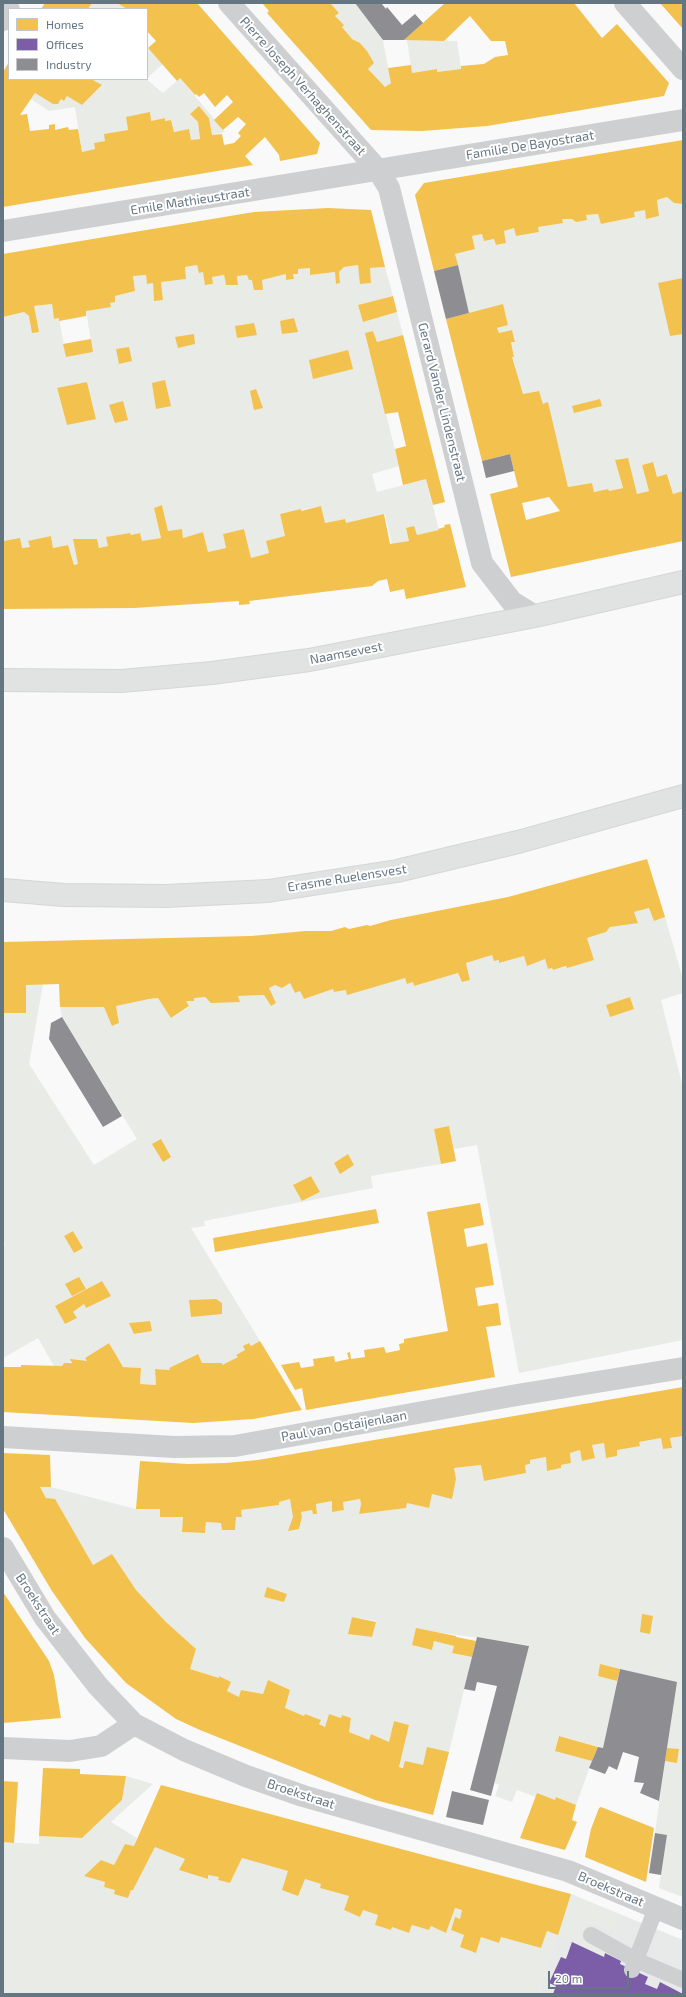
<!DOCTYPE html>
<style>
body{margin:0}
#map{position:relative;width:686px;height:1997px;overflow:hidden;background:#f9f9f9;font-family:"Exo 2",sans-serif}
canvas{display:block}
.frame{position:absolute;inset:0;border:4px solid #657683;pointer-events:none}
.legend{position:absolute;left:8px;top:8px;width:140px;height:72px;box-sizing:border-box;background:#fff;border:1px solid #c1c8cd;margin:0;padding:5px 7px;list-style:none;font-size:12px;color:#657683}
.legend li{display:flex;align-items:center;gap:8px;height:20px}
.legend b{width:20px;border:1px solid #c1c8cd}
.scale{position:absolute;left:548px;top:1971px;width:81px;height:18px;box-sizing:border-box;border:2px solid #657683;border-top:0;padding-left:5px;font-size:12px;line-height:14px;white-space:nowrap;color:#657683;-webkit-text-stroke:3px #fff;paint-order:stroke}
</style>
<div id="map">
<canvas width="686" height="1997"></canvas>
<div class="frame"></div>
<ul class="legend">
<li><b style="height:11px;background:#f2c14e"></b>Homes</li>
<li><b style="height:11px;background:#7b5ea7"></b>Offices</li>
<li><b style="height:11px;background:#8d8d92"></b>Industry</li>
</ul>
<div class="scale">20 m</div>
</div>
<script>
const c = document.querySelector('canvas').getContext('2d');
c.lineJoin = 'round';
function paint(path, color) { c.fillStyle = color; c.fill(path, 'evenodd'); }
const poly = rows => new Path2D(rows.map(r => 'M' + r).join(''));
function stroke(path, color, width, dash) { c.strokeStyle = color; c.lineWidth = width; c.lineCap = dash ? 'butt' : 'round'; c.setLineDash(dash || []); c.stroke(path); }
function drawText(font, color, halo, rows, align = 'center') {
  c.font = font + ' "Exo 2",sans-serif'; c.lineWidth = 4; c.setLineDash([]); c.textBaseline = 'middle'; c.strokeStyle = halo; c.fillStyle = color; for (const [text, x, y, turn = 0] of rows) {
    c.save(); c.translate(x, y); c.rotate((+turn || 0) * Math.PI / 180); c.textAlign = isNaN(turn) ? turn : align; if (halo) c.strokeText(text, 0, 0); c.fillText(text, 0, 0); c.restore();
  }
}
paint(poly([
 [571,1894,683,1940,683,1994,538,1994]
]), '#e8e9e9');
paint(poly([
 [92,3,117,3,127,9,88,9],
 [330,3,355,3,383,40,391,83,385,87,368,69,373,63,367,51,360,43,352,39,342,27,335,16,339,13],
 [407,40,457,41,461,69,437,72,436,69,412,73],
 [148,48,163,64,147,78,147,49],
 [180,78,225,132,212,135,209,118,199,106,190,114,198,122,200,139,191,140,189,129,174,132,171,120,165,121,164,118,151,121,126,117,128,130,105,134,105,141,94,143,95,149,82,152,75,107,49,111,31,99,35,93,53,104,58,104,61,99,64,101,67,96,82,105,102,86,91,79,146,79,163,93],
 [667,197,674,203,683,204,683,491,673,494,668,474,657,477,652,462,642,465,649,491,637,494,627,458,615,460,623,488,609,491,608,489,594,492,592,483,568,487,548,403,543,404,539,391,523,394,512,357,514,356,511,342,515,341,512,330,499,333,497,328,508,325,503,305,469,313,455,254,475,249,472,236,482,234,484,241,494,239,496,245,506,243,504,231,514,228,516,236,539,232,538,227,562,219,572,219,576,222,586,215,598,214,601,224,635,217,634,212,645,210,647,218,659,216,657,200],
 [197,265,199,273,203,272,206,285,213,284,212,277,224,275,226,285,238,285,237,276,247,275,249,280,262,280,286,274,286,280,294,279,293,274,298,274,298,269,310,268,310,275,335,272,337,284,340,283,339,272,344,267,358,265,361,284,371,283,370,268,385,267,393,296,358,305,363,322,397,312,403,335,377,342,373,331,366,333,399,466,372,474,377,492,426,479,439,530,417,535,414,527,406,528,409,541,392,544,385,514,346,523,345,519,325,523,321,506,280,514,285,536,269,553,251,558,244,529,223,534,226,548,208,552,203,532,183,538,182,529,168,531,162,505,154,508,161,538,142,541,140,533,131,535,130,533,106,537,108,546,99,548,97,539,74,539,78,564,74,565,68,545,53,548,51,536,28,542,30,547,22,548,4,541,3,534,3,317,24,312,29,316,34,306,52,304,54,319,59,318,66,357,93,352,86,311,111,306,110,303,115,296,135,291,133,276,146,275,147,284,153,283,154,300,163,300,161,282,186,279,185,267],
 [87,382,96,418,67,425,57,389],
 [649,908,654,921,665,917,683,979,683,993,661,1000,683,1088,683,1340,519,1373,477,1145,454,1149,449,1126,434,1129,441,1164,371,1176,373,1188,204,1221,205,1226,191,1228,260,1341,251,1346,249,1343,244,1346,245,1350,236,1355,238,1357,222,1365,221,1363,202,1363,197,1354,169,1368,170,1370,155,1369,156,1385,140,1384,141,1368,123,1367,109,1343,85,1358,87,1361,64,1363,62,1366,54,1366,38,1338,3,1358,3,1246,5,1244,3,1241,3,1013,26,1013,26,985,43,984,29,1064,94,1165,137,1139,62,1017,60,1007,104,1007,113,1026,119,1023,116,1006,149,999,158,998,172,1018,189,1007,186,1001,194,1001,194,998,205,997,207,1000,240,1002,238,996,264,995,271,1006,276,1003,269,988,275,985,282,988,290,983,295,993,300,991,304,999,333,989,334,992,346,990,405,978,407,984,413,982,414,986,458,973,462,982,470,980,466,963,492,955,494,961,499,960,500,963,524,956,527,965,545,959,548,969,552,968,553,970,594,960,587,938,606,932,610,927,638,922,634,912],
 [630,997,634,1009,610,1016,606,1005],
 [348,1154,354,1165,340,1173,334,1163],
 [311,1176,320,1192,303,1201,294,1185],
 [73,1231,83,1248,74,1253,64,1236],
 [102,1281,110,1296,98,1302,84,1304,73,1312,77,1318,65,1324,55,1306],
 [215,1299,221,1303,191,1317,190,1300],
 [149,1321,152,1331,135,1334,129,1323],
 [683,1436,683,1897,659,1888,667,1835,655,1833,665,1761,677,1763,679,1750,667,1748,676,1682,600,1665,598,1676,617,1681,603,1748,559,1736,555,1750,592,1761,576,1805,557,1797,555,1800,537,1793,536,1797,517,1790,512,1802,495,1796,499,1785,494,1783,528,1645,416,1629,412,1645,432,1650,434,1641,454,1646,452,1653,472,1657,449,1752,423,1765,399,1767,409,1725,394,1721,389,1742,371,1734,369,1740,349,1732,351,1718,342,1715,341,1718,329,1714,325,1727,319,1724,321,1720,305,1714,304,1716,285,1708,290,1690,268,1680,263,1694,242,1690,239,1697,227,1691,230,1682,220,1676,219,1678,190,1669,196,1649,166,1622,136,1590,112,1554,93,1565,55,1500,46,1498,40,1487,51,1487,136,1509,160,1509,160,1517,183,1517,182,1532,205,1533,206,1522,221,1523,222,1530,235,1530,236,1517,242,1517,241,1510,279,1505,279,1502,290,1499,299,1529,302,1517,301,1512,312,1510,313,1514,317,1514,316,1504,332,1501,332,1511,344,1510,343,1502,360,1499,361,1504,359,1514,406,1508,407,1503,428,1508,432,1494,452,1498,456,1479,454,1468,481,1465,484,1481,526,1473,525,1465,530,1464,530,1460,546,1457,548,1471,561,1468,561,1465,571,1463,570,1453,580,1450,582,1461,595,1458,592,1445,604,1443,606,1458,617,1456,617,1450,639,1442,661,1438,663,1449,672,1448,670,1438],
 [267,1587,287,1594,284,1602,264,1597],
 [352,1617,376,1621,372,1637,348,1634],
 [126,1776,153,1784,111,1822,137,1838,134,1846,125,1844,114,1865,101,1860,84,1876,105,1882,104,1887,115,1890,133,1890,155,1847,185,1859,179,1870,207,1879,208,1875,219,1877,218,1880,230,1883,242,1858,288,1871,305,1879,321,1884,320,1888,349,1896,344,1910,360,1916,363,1910,378,1915,375,1925,391,1930,392,1927,409,1933,412,1925,429,1930,431,1926,446,1933,455,1908,462,1910,460,1919,455,1918,451,1930,464,1935,460,1947,476,1953,481,1937,499,1943,501,1937,541,1948,547,1931,557,1934,571,1894,616,1913,617,1934,587,1923,581,1939,618,1955,621,1961,606,1953,604,1957,558,1935,538,1994,3,1994,3,1842,39,1844,39,1836,82,1838,122,1800]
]), '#e8ebe6');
paint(poly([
 [45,3,92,3,88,9,41,9],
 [117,3,197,3,320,143,317,154,280,161,279,155,265,137,245,156,253,165,3,207,3,72,9,62,9,79,91,79,102,85,82,105,67,96,64,101,61,99,58,104,53,104,35,93,20,115,27,114,30,131,49,129,49,125,55,124,55,130,68,127,69,130,78,129,82,152,95,149,94,143,105,141,104,134,128,130,126,117,150,112,151,121,165,118,165,121,171,120,174,132,189,129,191,140,200,139,198,122,190,114,199,106,209,118,212,135,222,134,224,145,234,143,241,136,238,133,246,124,238,117,223,130,214,120,233,102,227,95,215,107,204,93,199,97,196,94,195,95,180,78,177,81,148,48,156,41,147,31,147,9,127,9],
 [262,3,330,3,339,13,335,16,344,25,342,27,352,39,360,43,367,51,374,63,368,69,385,87,391,83,388,68,411,65,412,73,437,69,437,72,461,69,461,66,484,64,495,57,508,55,505,41,491,41,470,16,444,41,404,40,445,3,574,3,602,38,617,24,669,83,664,96,487,126,422,131,371,130,267,13,269,11],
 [660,3,683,3,683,29],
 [683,140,683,204,674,203,667,197,657,200,659,216,646,219,645,210,634,212,635,217,601,224,598,214,586,215,587,220,576,222,572,219,562,219,563,223,538,227,539,232,516,236,514,228,504,231,506,243,496,245,494,239,484,241,482,234,472,236,475,249,455,254,458,265,434,271,415,195,424,183],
 [328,208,371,210,385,267,370,268,371,283,360,284,358,265,344,267,339,272,340,283,336,284,335,272,310,275,310,268,298,269,298,274,293,274,294,279,286,280,286,274,262,280,263,290,254,290,252,280,249,280,247,275,237,276,238,285,226,285,224,275,212,277,213,284,205,285,203,272,199,273,197,265,185,267,186,279,161,282,163,300,154,301,153,283,147,284,146,275,133,276,135,291,115,296,115,302,110,303,111,307,86,311,86,316,59,321,59,318,54,319,52,304,34,306,39,332,32,333,29,316,24,312,3,317,3,254,254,212],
 [683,278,683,334,670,336,658,283],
 [393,296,397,312,363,322,358,305],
 [503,304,508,325,497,328,499,333,512,330,515,342,511,342,514,357,512,357,523,394,539,391,543,404,548,402,568,487,592,483,594,492,608,489,609,491,623,488,615,460,628,458,637,494,649,491,642,465,653,462,657,477,667,474,673,494,683,491,683,541,511,577,490,494,518,487,510,454,482,461,446,319],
 [549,497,560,511,526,520,522,503],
 [294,318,298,332,282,334,280,321],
 [254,323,257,335,237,338,235,326],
 [373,331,377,342,403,335,445,502,433,505,426,479,403,485,395,449,406,446,398,412,385,414,365,333],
 [194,334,195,344,178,348,175,337],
 [91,339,93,352,66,357,63,344],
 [129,347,132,361,119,364,116,349],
 [348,350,353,369,313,379,309,360],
 [165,380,171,406,156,409,152,383],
 [87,382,96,419,67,425,57,388],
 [256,389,263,408,254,410,250,391],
 [600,399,602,406,574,413,572,406],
 [123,401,128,420,115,423,109,405],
 [162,505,168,531,182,529,183,538,203,532,208,552,226,548,223,534,244,529,251,558,269,553,266,541,285,536,280,514,301,509,301,511,321,506,325,523,345,519,346,523,384,514,390,544,409,541,406,528,414,526,417,535,439,530,438,529,445,527,444,525,450,524,466,587,406,599,404,589,390,592,387,579,378,581,372,586,249,601,250,604,239,605,239,601,134,608,3,609,3,537,4,541,20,538,22,548,30,547,28,541,51,536,53,548,68,545,74,565,78,564,73,539,97,539,99,548,108,546,106,537,130,533,131,535,140,533,142,541,161,538,154,508],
 [647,859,665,917,654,921,649,908,634,912,638,923,610,927,606,932,587,938,594,960,567,968,566,966,553,970,552,968,548,969,545,959,527,966,524,956,499,963,499,960,494,961,492,955,466,963,470,980,462,982,458,973,414,986,413,982,407,984,405,978,347,995,346,990,334,992,333,989,304,999,300,991,295,993,290,983,282,988,275,985,269,988,276,1003,271,1006,264,995,238,996,240,1002,211,1003,205,997,194,998,194,1001,186,1001,189,1006,171,1018,158,998,149,999,116,1006,119,1023,112,1026,104,1007,60,1007,59,984,26,985,26,1013,3,1013,3,942,251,936,306,931,331,931,345,927,349,929,367,925,370,926,391,920,508,897],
 [630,997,634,1009,610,1017,606,1005],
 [449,1126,456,1161,441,1164,434,1129],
 [161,1139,171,1157,163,1162,152,1144],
 [348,1154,354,1165,340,1174,334,1163],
 [311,1176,320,1192,302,1201,293,1185],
 [480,1203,484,1225,464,1229,467,1247,487,1243,494,1285,475,1288,478,1306,498,1303,501,1325,486,1327,495,1377,306,1410,302,1388,295,1390,281,1365,299,1362,301,1368,314,1366,313,1359,334,1356,335,1362,349,1359,347,1353,350,1352,351,1359,365,1357,364,1350,384,1347,386,1353,400,1350,399,1344,404,1343,404,1339,448,1331,427,1212],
 [376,1209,379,1223,215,1252,213,1238],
 [73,1231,83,1248,74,1253,64,1236],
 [79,1277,86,1289,72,1296,65,1284],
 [102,1281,111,1296,86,1308,84,1304,73,1312,77,1318,65,1324,55,1306],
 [216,1299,222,1303,222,1314,191,1317,189,1300],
 [150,1321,152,1331,134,1334,129,1323],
 [260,1341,302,1410,253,1419,193,1423,3,1412,3,1367,21,1367,21,1365,62,1366,64,1363,72,1363,70,1359,87,1361,85,1358,109,1343,123,1367,141,1368,140,1384,156,1385,155,1369,170,1370,169,1368,198,1354,202,1363,222,1363,222,1365,238,1357,236,1355,245,1350,243,1346,249,1343,251,1346],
 [683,1387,683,1436,670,1438,672,1448,663,1449,661,1438,639,1442,640,1446,617,1450,617,1456,606,1458,604,1443,592,1445,595,1458,582,1461,580,1450,570,1453,571,1463,561,1465,561,1468,547,1471,546,1457,530,1460,530,1464,525,1465,526,1473,484,1481,481,1465,454,1468,456,1479,452,1499,432,1494,429,1508,407,1503,406,1508,359,1514,361,1504,360,1499,343,1502,344,1510,332,1512,332,1501,316,1504,317,1514,313,1514,312,1510,301,1512,302,1517,299,1529,288,1531,293,1517,290,1499,279,1502,279,1505,241,1510,242,1517,236,1517,235,1530,222,1530,221,1523,206,1522,205,1533,182,1532,183,1517,160,1517,160,1509,136,1509,140,1461,188,1464,226,1463,258,1460],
 [3,1453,50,1455,51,1487,40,1487,46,1498,55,1499,93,1565,112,1554,136,1590,166,1622,196,1649,190,1669,219,1678,219,1676,231,1682,227,1691,239,1697,241,1690,263,1694,268,1680,290,1690,285,1708,304,1716,305,1714,321,1720,319,1724,325,1727,329,1714,341,1718,342,1715,351,1718,349,1732,369,1740,371,1734,389,1742,394,1721,409,1725,399,1767,403,1768,405,1761,423,1765,427,1747,449,1752,433,1815,375,1800,200,1730,176,1719,126,1683,85,1638,52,1591,3,1509],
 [267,1587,287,1594,284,1602,264,1597],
 [3,1592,49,1661,54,1675,61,1718,3,1723],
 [642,1614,653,1616,650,1634,640,1632],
 [352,1617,376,1622,372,1637,348,1634],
 [416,1628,456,1636,456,1637,476,1641,472,1657,452,1653,454,1646,434,1641,432,1650,412,1645],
 [600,1664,620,1669,617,1681,598,1676],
 [559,1736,598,1747,592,1761,555,1751],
 [667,1748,679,1749,677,1763,665,1761],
 [43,1768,80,1769,80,1774,126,1776,122,1800,82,1838,39,1836],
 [3,1781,18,1782,14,1843,3,1842],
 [161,1785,431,1857,571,1894,558,1935,547,1931,541,1948,501,1937,499,1943,481,1937,476,1953,460,1947,464,1935,451,1930,455,1917,460,1919,462,1910,455,1908,446,1933,431,1926,429,1930,412,1925,409,1933,392,1927,391,1930,375,1925,378,1915,363,1910,360,1917,344,1910,349,1896,320,1888,321,1884,305,1879,298,1896,282,1890,288,1871,242,1858,230,1883,218,1880,219,1877,208,1875,208,1879,179,1870,185,1859,155,1847,133,1890,131,1890,128,1898,114,1894,115,1890,104,1887,105,1882,84,1876,101,1860,114,1865,125,1844,134,1846],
 [537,1793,555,1800,556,1797,576,1805,572,1820,577,1822,565,1850,520,1838],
 [601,1807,654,1828,646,1882,585,1857,591,1829,599,1808]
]), '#f2c14e');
paint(poly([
 [572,1942,604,1957,605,1953,621,1961,620,1964,648,1977,645,1984,657,1989,660,1982,683,1994,553,1994,556,1986,549,1983,561,1957,566,1959]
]), '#7b5ea7');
paint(poly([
 [355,3,381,3,386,9,387,7,402,25,415,14,423,23,404,40,383,40],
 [458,265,469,313,446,319,434,271],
 [510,454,514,471,486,478,482,461],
 [62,1017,122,1116,103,1127,49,1039,51,1023],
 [477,1637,529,1646,491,1796,470,1790,497,1686,477,1682,475,1691,464,1689],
 [620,1669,677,1682,659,1801,640,1793,644,1783,634,1782,639,1757,623,1752,617,1770,609,1766,605,1774,589,1768,598,1747,603,1748],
 [452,1791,489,1800,483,1825,446,1817],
 [655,1833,667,1835,661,1875,649,1873]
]), '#8d8d92');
const secondary = poly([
 [3,680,121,681,212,673,309,660,535,616,683,582],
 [3,890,64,895,166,896,268,891,397,871,518,842,683,796]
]);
stroke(secondary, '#d5d6d7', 24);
stroke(poly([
 [591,1935,636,1960,683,1980],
 [632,1970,656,1908]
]), '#cecfd0', 16);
stroke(poly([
 [229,3,378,170,389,188,482,563,512,602,535,616],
 [625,3,683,69],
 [3,20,9,10],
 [3,231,683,120],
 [3,1437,174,1447,235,1446,517,1395,683,1368],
 [3,1548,45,1618,98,1686,134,1724,184,1750,246,1776,303,1796,568,1871,683,1919],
 [3,1748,70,1751,101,1746,134,1724]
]), '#cecfd0', 22);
stroke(secondary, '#e1e2e2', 22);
drawText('13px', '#657683', '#fff', [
 ["Pierre Joseph Verhaghenstraat",303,86,48],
 ["Familie De Bayostraat",530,145,-9],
 ["Emile Mathieustraat",190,201,-9],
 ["Gerard Vander Lindenstraat",442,402,76],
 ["Naamsevest",346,653,-11],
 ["Erasme Ruelensvest",347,878,-9],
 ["Paul van Ostaijenlaan",344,1426,-10],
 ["Broekstraat",38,1604,57],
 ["Broekstraat",301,1794,18],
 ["Broekstraat",611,1889,23]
]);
</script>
